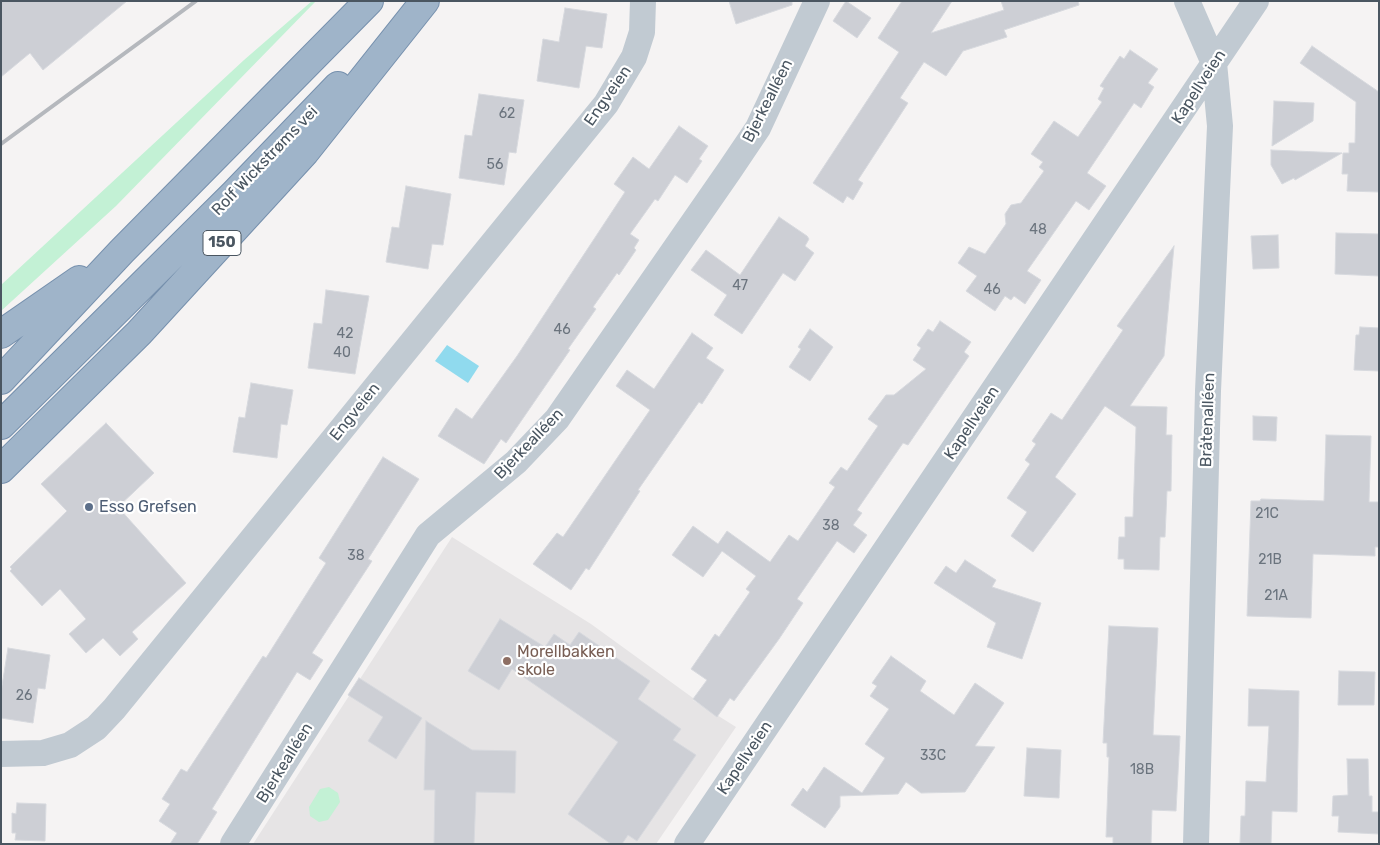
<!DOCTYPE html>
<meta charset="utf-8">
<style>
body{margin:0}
#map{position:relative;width:1380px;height:845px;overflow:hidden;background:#f5f3f3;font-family:Rubik,sans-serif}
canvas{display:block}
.frame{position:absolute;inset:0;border:2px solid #4a5661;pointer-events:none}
</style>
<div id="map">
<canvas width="1380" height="845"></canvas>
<div class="frame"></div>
</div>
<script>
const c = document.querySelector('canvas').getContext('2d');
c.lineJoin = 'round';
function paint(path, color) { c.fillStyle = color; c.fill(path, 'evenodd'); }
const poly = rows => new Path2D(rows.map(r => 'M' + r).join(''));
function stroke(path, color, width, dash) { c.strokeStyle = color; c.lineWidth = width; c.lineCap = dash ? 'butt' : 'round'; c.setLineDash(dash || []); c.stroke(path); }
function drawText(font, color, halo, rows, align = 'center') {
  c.font = font + ' Rubik,sans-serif'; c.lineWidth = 4.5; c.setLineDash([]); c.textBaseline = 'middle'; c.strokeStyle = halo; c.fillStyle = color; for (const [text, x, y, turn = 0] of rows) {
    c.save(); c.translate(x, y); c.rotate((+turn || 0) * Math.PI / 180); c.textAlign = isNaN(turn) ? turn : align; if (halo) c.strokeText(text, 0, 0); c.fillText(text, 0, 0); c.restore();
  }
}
paint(poly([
 [452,537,591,624,693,698,693,700,736,727,656,844,253,844]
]), '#e6e4e5');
paint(poly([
 [312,1,316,1,116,206,1,311,1,285,244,60],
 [329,787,338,793,340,802,328,820,319,822,310,816,309,807,320,789]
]), '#c3f1d5');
paint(poly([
 [447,345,479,366,468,383,435,361]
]), '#90daee');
const building = poly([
 [1,1,127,1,43,70,30,53,1,77,1,1],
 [729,1,792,1,792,5,736,24,729,1],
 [846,1,871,18,857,38,833,21,846,1],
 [902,1,952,1,931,33,1004,10,1001,1,1078,1,1079,5,1004,30,1007,37,963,51,946,76,924,62,900,98,908,103,858,180,863,183,853,200,847,196,843,203,813,183,899,52,878,38,902,1],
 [565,8,607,14,602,48,586,46,579,88,537,81,543,39,559,42,565,8],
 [1312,46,1379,92,1379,192,1347,191,1348,174,1342,174,1343,153,1349,153,1349,143,1355,143,1356,102,1300,63,1312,46],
 [1130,50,1158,69,1148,83,1154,87,1141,108,1134,103,1087,173,1106,186,1089,210,1076,201,1027,271,1041,280,1025,304,1014,296,1011,300,1005,296,995,311,966,291,977,276,958,263,969,247,985,254,1006,224,1005,214,1011,205,1021,203,1044,171,1039,167,1043,162,1031,154,1054,121,1078,137,1102,102,1098,99,1104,88,1100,86,1120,56,1124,59,1130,50],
 [479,94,524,100,516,153,509,152,504,185,459,178,465,135,472,136,479,94],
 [1274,101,1314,103,1313,121,1272,146,1274,101],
 [679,126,708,146,699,159,702,161,687,183,675,175,658,201,655,199,630,234,639,240,634,248,636,250,619,275,617,273,593,307,596,309,568,349,570,350,506,443,501,439,484,464,438,436,456,408,472,419,517,356,625,192,614,184,633,157,649,169,679,126],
 [1271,150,1342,153,1295,180,1294,178,1282,184,1271,165,1271,150],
 [406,186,451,194,443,245,432,244,428,269,386,262,392,227,399,228,406,186],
 [779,217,807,236,809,239,805,246,814,253,795,281,783,273,742,334,714,315,727,295,691,270,706,250,740,275,779,217],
 [1336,233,1379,234,1379,276,1335,274,1336,233],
 [1278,235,1279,268,1253,269,1251,236,1278,235],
 [1174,246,1164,356,1130,406,1167,407,1166,435,1172,435,1171,491,1167,491,1165,537,1160,537,1159,570,1124,569,1124,559,1118,559,1119,537,1125,537,1125,517,1133,517,1136,427,1105,406,1055,477,1076,494,1033,552,1011,536,1027,512,1007,498,1030,464,1025,460,1036,444,1032,441,1051,413,1062,420,1123,330,1117,326,1174,246],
 [326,290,369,296,355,374,308,368,314,323,322,324,326,290],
 [940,321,971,342,964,352,969,356,908,445,903,443,857,510,862,513,853,525,867,535,854,553,837,541,797,599,803,603,779,639,734,701,730,698,717,717,693,699,707,680,691,669,715,634,719,637,750,592,746,589,756,576,722,551,703,577,672,555,693,526,718,544,727,531,770,562,789,535,798,541,835,487,829,483,841,467,847,471,878,426,868,419,886,395,894,395,926,369,913,360,921,348,917,345,928,329,933,332,940,321],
 [1360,327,1379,328,1379,371,1354,370,1356,335,1359,335,1360,327],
 [810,329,833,347,810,381,789,367,801,349,798,347,810,329],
 [692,333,713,348,706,358,724,370,702,404,699,402,638,490,640,491,589,570,586,568,571,590,533,564,557,533,563,537,650,410,616,386,627,370,654,389,692,333],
 [251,383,293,390,287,425,281,424,277,458,233,452,239,417,245,418,251,383],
 [1253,416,1277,417,1276,441,1253,440,1253,416],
 [106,423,154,473,118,507,186,583,132,632,138,639,120,656,103,638,86,653,69,634,86,619,60,589,42,606,10,571,12,569,10,567,67,511,41,484,106,423],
 [1326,435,1371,436,1369,502,1379,502,1379,547,1375,547,1375,556,1313,554,1311,618,1247,616,1251,501,1260,501,1261,499,1324,501,1326,435],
 [383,457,419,479,368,559,372,561,312,653,323,660,310,680,297,672,212,809,217,812,197,844,170,844,177,833,159,821,170,804,162,799,181,769,187,772,263,656,266,658,326,563,319,558,383,457],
 [965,560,996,580,992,587,1041,603,1022,659,987,647,996,623,934,583,946,566,956,573,965,560],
 [500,619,545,647,554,634,570,645,579,632,650,681,638,699,681,729,673,740,696,755,637,841,628,835,622,844,611,844,568,814,618,742,512,669,499,690,468,671,500,619],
 [1109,626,1158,628,1153,735,1180,736,1176,811,1152,810,1151,844,1113,844,1113,837,1106,837,1109,757,1107,757,1107,743,1103,743,1109,626],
 [8,648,50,655,45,689,38,688,33,723,1,718,1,692,8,648],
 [891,656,926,681,920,691,954,715,975,683,1004,703,975,746,995,747,965,792,921,793,906,782,898,794,840,796,840,807,825,828,791,805,803,788,807,792,824,767,862,793,885,758,865,744,889,709,870,696,877,686,872,683,891,656],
 [1339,671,1375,672,1374,705,1338,705,1339,671],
 [359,678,422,718,396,759,368,741,383,717,348,695,359,678],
 [1249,689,1299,691,1297,812,1272,811,1271,844,1240,843,1241,816,1245,816,1246,781,1266,782,1269,726,1248,726,1249,689],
 [426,721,472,750,516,751,515,793,476,792,474,844,434,844,435,790,424,790,426,721],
 [1027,748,1061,750,1059,798,1024,796,1027,748],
 [1347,759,1368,759,1369,796,1372,796,1372,812,1379,812,1379,834,1338,832,1339,816,1332,816,1333,796,1348,795,1347,759],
 [17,803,46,804,45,841,15,840,16,833,12,833,12,813,16,814,17,803]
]);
paint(building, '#cdcfd5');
stroke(building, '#d7d9de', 1);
const trunk = poly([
 [1,334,79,280],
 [1,380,122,251,369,1],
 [1,425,234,194,338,86],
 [1,469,139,333,305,152,425,1]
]);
stroke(trunk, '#7690ad', 30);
stroke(poly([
 [1187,1,1214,63,1220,126,1208,391,1196,844],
 [1,754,43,753,70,745,96,728,114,709,606,104,634,57,642,32,643,1],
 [233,844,428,535,516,462,557,419,729,171,758,128,817,1],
 [687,844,1256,1]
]), '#c1cad2', 26);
stroke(trunk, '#9fb4c9', 28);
stroke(poly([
 [1,144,196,1]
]), '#b5b8bd', 4);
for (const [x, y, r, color] of [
 [89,507,5,"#5c6f8a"],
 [507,661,5,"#8d6e63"]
]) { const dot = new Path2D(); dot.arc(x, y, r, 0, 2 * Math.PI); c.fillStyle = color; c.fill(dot); stroke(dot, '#fff', 2); }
drawText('14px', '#6b747e', null, [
 ["62",507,114],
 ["56",495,165],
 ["48",1038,230],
 ["47",740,286],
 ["46",992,290],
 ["46",562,330],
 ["42",345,334],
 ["40",342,353],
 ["21C",1267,514],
 ["38",831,526],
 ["38",356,556],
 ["21B",1270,560],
 ["21A",1276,596],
 ["26",24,696],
 ["33C",933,756],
 ["18B",1142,770]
]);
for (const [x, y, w] of [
 [222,243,38]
]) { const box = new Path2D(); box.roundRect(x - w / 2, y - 12.5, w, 25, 4); c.fillStyle = '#fff'; c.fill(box); stroke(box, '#4a5661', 1); }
drawText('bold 15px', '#4a5661', null, [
 ["150",222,243]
]);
drawText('16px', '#4a5661', '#fff', [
 ["Kapellveien",1199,87,-57],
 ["Engveien",608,96,-55],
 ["Bjerkealléen",768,101,-63],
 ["Rolf Wickstrøms vei",265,161,-46],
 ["Engveien",355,412,-51],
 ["Bråtenalléen",1208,420,-88],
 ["Kapellveien",972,423,-56],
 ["Bjerkealléen",529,444,-46],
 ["Kapellveien",745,758,-56],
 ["Bjerkealléen",285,763,-58]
]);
drawText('16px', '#4e5e75', '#fff', [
 ["Esso Grefsen",99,507]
], 'left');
drawText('16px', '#785e54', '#fff', [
 ["Morellbakken",517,652],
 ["skole",517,670]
], 'left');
</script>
